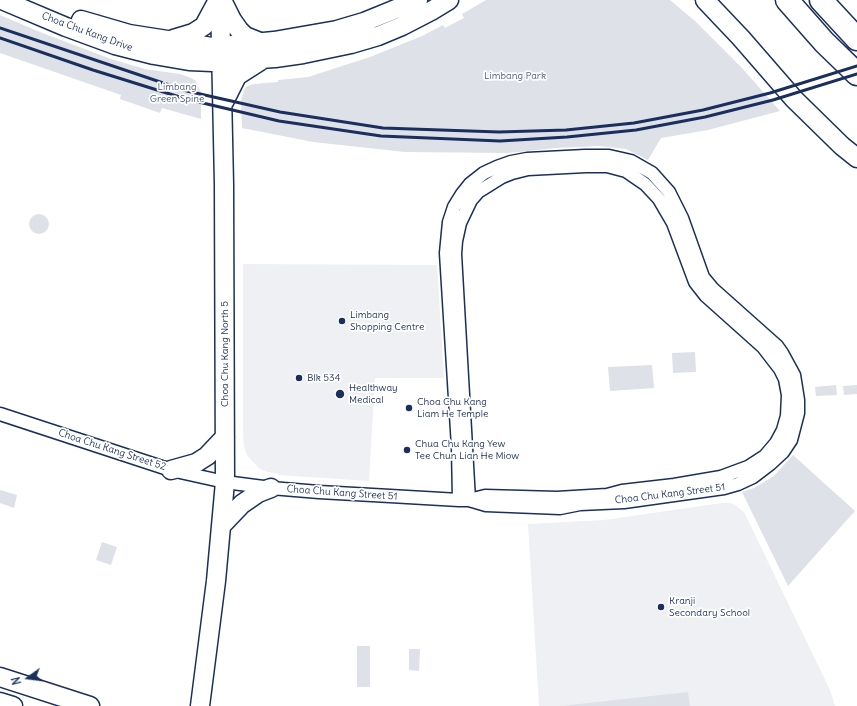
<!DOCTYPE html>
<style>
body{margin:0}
#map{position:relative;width:857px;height:706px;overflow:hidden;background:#fff;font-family:Delius,sans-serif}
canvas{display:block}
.north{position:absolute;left:8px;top:658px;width:40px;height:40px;-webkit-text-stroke:3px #fff;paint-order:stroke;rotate:256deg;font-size:11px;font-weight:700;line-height:16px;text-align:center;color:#1b2f5e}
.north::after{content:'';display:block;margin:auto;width:14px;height:18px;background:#1b2f5e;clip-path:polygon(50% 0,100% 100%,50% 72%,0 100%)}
</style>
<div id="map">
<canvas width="857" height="706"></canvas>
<div class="north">N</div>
</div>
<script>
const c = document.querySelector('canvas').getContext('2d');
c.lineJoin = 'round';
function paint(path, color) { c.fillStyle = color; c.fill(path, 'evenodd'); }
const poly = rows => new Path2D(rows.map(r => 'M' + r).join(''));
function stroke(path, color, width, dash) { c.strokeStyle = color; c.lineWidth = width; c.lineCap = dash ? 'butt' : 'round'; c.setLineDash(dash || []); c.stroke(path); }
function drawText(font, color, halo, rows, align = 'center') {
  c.font = font + ' Delius,sans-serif'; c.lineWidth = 3.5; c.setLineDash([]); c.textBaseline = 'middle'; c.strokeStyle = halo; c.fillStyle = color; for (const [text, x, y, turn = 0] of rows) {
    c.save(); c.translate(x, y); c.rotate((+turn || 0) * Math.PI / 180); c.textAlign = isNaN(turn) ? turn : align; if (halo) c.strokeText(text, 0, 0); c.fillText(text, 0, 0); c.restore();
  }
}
paint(poly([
 [243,264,437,265,444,378,375,378,369,481,278,475,278,474,268,472,260,469,253,462,247,455,244,447,243,437],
 [722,503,730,503,735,505,744,512,830,690,835,706,539,706,528,524,604,520]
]), '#eff0f4');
paint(poly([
 [486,0,670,0,695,21,742,68,780,111,708,130,661,138,648,160,626,149,599,146,556,148,508,153,405,152,313,142,242,128,241,101,244,90,247,86,254,84,278,82,278,80,308,77,370,57,422,36,443,25,445,28,464,18,462,14],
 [0,15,40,32,111,59,145,69,180,74,191,78,196,81,201,93,201,119,162,108,160,113,120,99,121,95,0,53],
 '29 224a10 10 0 1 1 20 0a10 10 0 1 1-20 0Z',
 [695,352,696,372,673,373,672,353],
 [652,365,654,388,610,391,608,367],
 [836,385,837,395,816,396,815,387],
 [857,385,857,394,844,395,843,386],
 [793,455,855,511,788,586,742,492,754,488,774,476],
 [0,490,17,495,14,508,0,503],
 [102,542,117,547,111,565,96,560],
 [357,646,370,646,370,687,357,687],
 [409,649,420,649,419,671,409,670],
 [688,692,690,706,561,706]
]), '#dee1e7');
const street = poly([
 [586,166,607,166,626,171,645,184,659,199,673,223,695,282,706,296,763,347,780,369,785,379,788,395,787,416,783,430,776,443,765,456,748,467,721,477,674,485,622,491,607,495,557,498,485,496,469,500,455,254,456,241,460,223,471,200,478,192,502,177,512,173,528,169,586,166],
 [0,414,171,470,225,482,271,488,319,492,390,496,459,500,469,500,486,505,560,508,580,504,624,502,724,488,738,484,753,477,770,464,783,452,791,440,798,413,798,400,794,375,782,353,777,346,713,289,703,277,682,218,669,192,652,173,631,161,609,156,585,156,527,159,511,162,497,167,484,173,470,184,462,194,454,207,449,222,446,253,458,447,459,500]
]);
const secondary = poly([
 [2,0,66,27,115,45,154,55,189,61,212,62,275,58,303,54,351,44,378,36,402,26,431,11,449,0],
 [222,0,232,20,239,30,245,36,260,42],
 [705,0,741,38,794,99,842,146,857,158],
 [81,20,129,34,212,47,274,41,337,30,364,22,418,0],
 [173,39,193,33,204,26,218,0],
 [224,102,237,76,262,60],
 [171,470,196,463,207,456,225,437],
 [221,526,242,504,258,493,271,488],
 [0,677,90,706],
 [0,702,13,706],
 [200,706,216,581,225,482,224,184,220,0]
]);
const highway = poly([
 [787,0,824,42,857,74],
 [821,0,857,39]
]);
stroke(street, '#1b2f5e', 15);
stroke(secondary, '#1b2f5e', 21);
stroke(highway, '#1b2f5e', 25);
stroke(street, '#fff', 12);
stroke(secondary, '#fff', 18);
stroke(highway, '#fff', 22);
stroke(poly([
 [0,28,187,91,280,112,383,128,499,132,566,130,634,123,703,110,770,93,857,66],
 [0,38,93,70,186,99,279,121,381,136,500,141,567,137,636,130,705,117,773,100,857,74]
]), '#1b2f5e', 3);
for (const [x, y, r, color] of [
 [342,321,4,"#1b2f5e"],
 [299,378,4,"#1b2f5e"],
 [340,394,5,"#1b2f5e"],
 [409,408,4,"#1b2f5e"],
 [407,450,4,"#1b2f5e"],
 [661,607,4,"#1b2f5e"]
]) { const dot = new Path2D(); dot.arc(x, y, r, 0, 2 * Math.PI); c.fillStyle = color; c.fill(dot); stroke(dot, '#fff', 1.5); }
drawText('10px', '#1b2f5e', '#fff', [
 ["Choa Chu Kang Drive",87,32,20],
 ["Choa Chu Kang North 5",225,354,-90],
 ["Choa Chu Kang Street 52",112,450,18],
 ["Choa Chu Kang Street 51",342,493,4],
 ["Choa Chu Kang Street 51",670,494,-7]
]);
drawText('10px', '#4c5c80', '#fff', [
 ["Limbang Park",515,76],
 ["Limbang",177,87],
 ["Green Spine",177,99]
]);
drawText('10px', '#1b2f5e', '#fff', [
 ["Limbang",350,315],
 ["Shopping Centre",350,327],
 ["Blk 534",307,378],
 ["Healthway",349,388],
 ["Medical",349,400],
 ["Choa Chu Kang",417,402],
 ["Liam He Temple",417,414],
 ["Chua Chu Kang Yew",415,444],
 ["Tee Chun Lian He Miow",415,456],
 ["Kranji",669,601],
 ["Secondary School",669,613]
], 'left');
</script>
